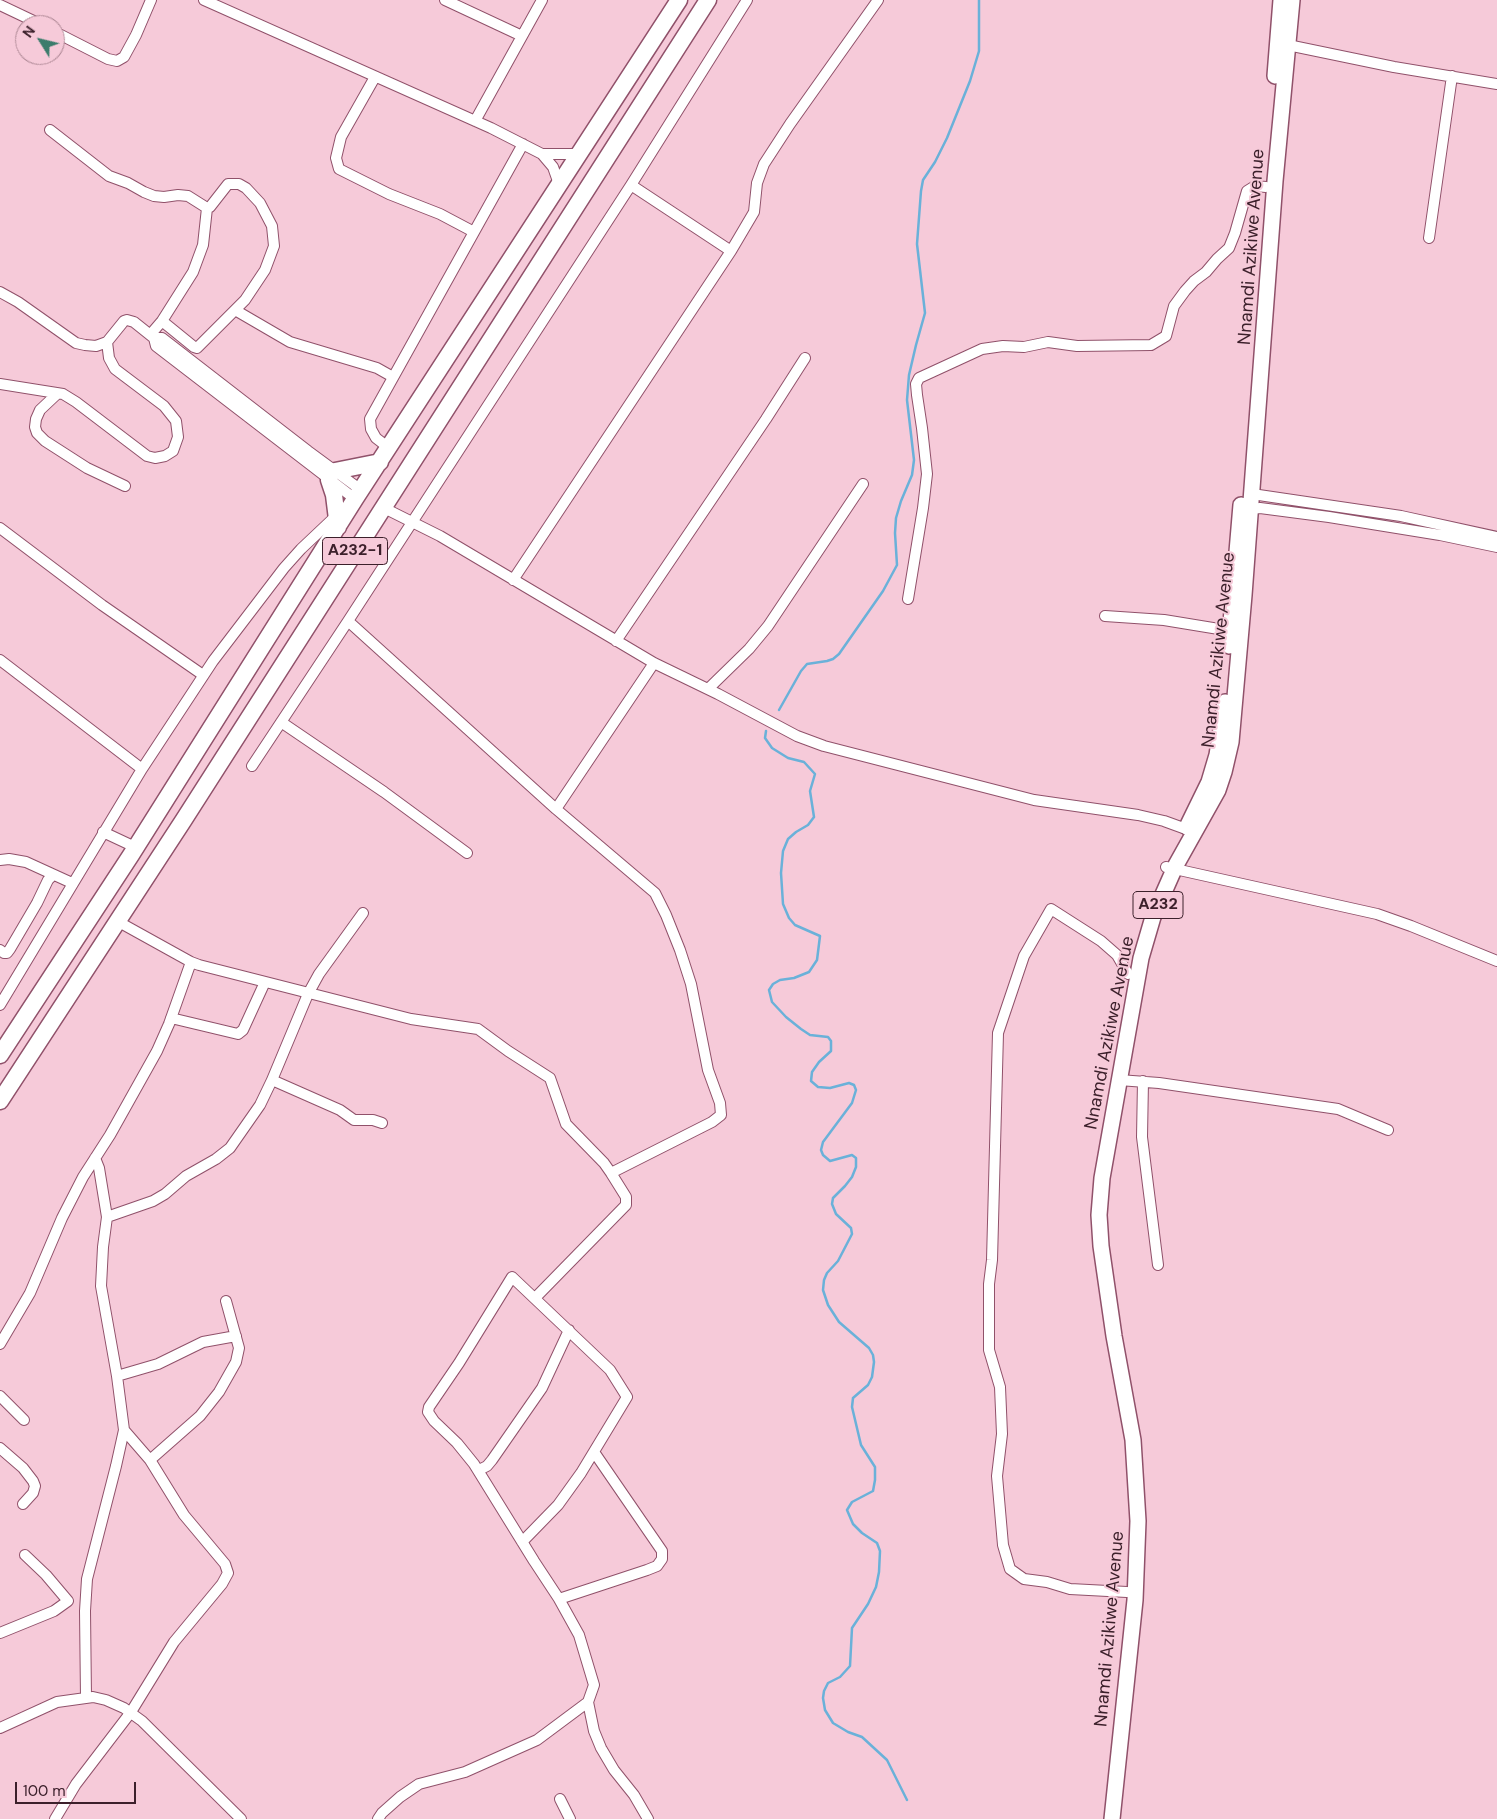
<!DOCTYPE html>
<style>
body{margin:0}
#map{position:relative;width:1497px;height:1819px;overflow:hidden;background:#f6cad9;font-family:"DM Sans",sans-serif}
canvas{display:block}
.north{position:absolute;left:15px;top:15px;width:50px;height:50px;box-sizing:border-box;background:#f6cad9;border:1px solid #ac8693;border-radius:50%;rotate:306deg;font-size:14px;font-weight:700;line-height:20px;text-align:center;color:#3c202b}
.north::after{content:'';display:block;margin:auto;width:18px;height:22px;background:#3b7c6c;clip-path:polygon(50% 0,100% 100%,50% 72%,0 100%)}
.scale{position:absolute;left:15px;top:1782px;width:121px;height:22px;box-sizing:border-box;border:2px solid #3c202b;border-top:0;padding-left:6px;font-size:15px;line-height:18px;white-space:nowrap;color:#3c202b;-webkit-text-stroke:4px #f6cad9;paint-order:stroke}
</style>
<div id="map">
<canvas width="1497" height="1819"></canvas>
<div class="north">N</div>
<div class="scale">100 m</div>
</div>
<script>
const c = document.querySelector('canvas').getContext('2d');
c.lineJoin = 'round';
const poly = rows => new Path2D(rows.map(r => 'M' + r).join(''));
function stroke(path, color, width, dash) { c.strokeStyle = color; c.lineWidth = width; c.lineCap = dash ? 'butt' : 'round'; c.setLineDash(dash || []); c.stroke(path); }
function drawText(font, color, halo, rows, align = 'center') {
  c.font = font + ' "DM Sans",sans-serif'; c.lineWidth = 4; c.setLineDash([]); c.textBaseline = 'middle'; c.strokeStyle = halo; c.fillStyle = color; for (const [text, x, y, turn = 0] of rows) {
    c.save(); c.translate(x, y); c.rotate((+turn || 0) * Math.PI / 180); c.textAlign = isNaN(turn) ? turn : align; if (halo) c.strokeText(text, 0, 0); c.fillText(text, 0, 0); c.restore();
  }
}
stroke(poly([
 [779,710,801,671,807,664,827,661,833,659,839,654,883,591,897,565,895,533,896,518,901,501,912,475,914,460,907,400,909,375,916,345,925,313,917,244,921,191,923,180,935,162,947,138,970,81,979,51,979,0],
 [766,731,765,738,772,748,788,758,804,762,815,774,810,791,814,817,808,825,796,832,788,839,783,851,781,873,783,904,789,918,795,925,820,936,817,960,809,972,794,978,780,980,773,984,769,990,772,1002,786,1017,801,1029,810,1035,828,1037,831,1041,831,1051,819,1062,812,1072,811,1081,818,1087,830,1088,849,1083,854,1085,856,1090,852,1103,823,1142,821,1150,823,1155,830,1161,852,1155,856,1158,856,1167,852,1177,845,1186,833,1198,832,1204,836,1214,851,1228,852,1234,838,1261,827,1273,824,1280,823,1290,828,1305,839,1322,869,1348,873,1355,874,1362,872,1377,868,1385,853,1398,852,1407,861,1445,875,1467,875,1480,873,1491,852,1502,847,1510,853,1524,862,1533,877,1543,880,1551,879,1572,876,1587,868,1604,852,1628,850,1666,840,1677,828,1683,824,1691,823,1698,825,1710,833,1723,848,1732,862,1737,887,1760,907,1800]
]), '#6ab1d9', 2.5);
const minor = poly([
 [204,0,491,128,542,154,553,167,559,184],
 [445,0,522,36],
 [0,5,42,25],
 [55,32,108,59,117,61,124,57,136,35,151,0],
 [1283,44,1394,67,1497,84],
 [375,77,341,137,336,158,339,169,389,194,440,214,474,232],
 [475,121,542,0],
 [50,130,109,176,128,183,144,192,154,196,164,197,178,195,188,196,207,208],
 [542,154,578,154],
 [631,185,731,251],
 [1429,238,1452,76],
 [0,292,18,302,76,343,85,345,96,346,107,342,124,321,127,320,134,322,154,338,156,346,355,499],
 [235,310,290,342,377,368,393,377],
 [150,335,162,321,193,272,203,245,207,208,210,207,228,184,239,184,246,188,260,203,272,226,274,246,265,270,245,300,197,348,194,347,162,321],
 [154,338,162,338,308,451,361,490],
 [0,384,63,394,76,402,147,456,155,458,165,456,173,451,178,437,176,421,164,406,115,369,109,358,107,342],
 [57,394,40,410,36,419,35,427,37,433,45,441,87,468,125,486],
 [389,448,376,438,371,429,370,419,523,144],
 [1252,494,1401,516,1497,537],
 [384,508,440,536,654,663,718,694,797,736,824,746,1034,800,1138,815,1164,821,1186,829],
 [1251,509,1260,508,1329,517,1440,535,1497,547],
 [0,528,102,605,203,675],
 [513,580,731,251,754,212,757,183,764,164,790,124,878,0],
 [908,599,923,508,927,474,922,428,917,395,916,384,919,378,982,349,1003,346,1024,347,1048,342,1077,346,1151,345,1166,336,1174,306,1185,291,1194,281,1206,272,1217,259,1229,248,1235,233,1247,191,1255,186,1266,187],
 [1105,616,1164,620,1231,631],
 [348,621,556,809,655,893,666,915,680,950,691,984,708,1070,720,1103,721,1115,712,1122,611,1173],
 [616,641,766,419,805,358],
 [0,660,142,769],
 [708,689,749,649,768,626,863,484],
 [281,722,384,792,467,853],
 [252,766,348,621,631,185,747,0],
 [556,809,654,663],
 [103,832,135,847],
 [0,860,9,859,26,862,72,883],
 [1166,867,1377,914,1411,926,1497,961],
 [117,921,191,962,199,965,411,1019,478,1029,508,1051,550,1078,566,1124,604,1163,611,1173,626,1197,626,1205,535,1298],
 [0,950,4,953,7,953,10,949,37,903,48,880,53,875],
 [0,1005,142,769,213,661,284,568,301,549,337,515],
 [171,1018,238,1034,243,1030,265,982],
 [272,1080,340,1110,354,1120,373,1120,382,1123],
 [1119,1080,1159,1083,1338,1109,1388,1130],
 [1143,1081,1142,1137,1158,1265],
 [107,1217,153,1201,165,1194,186,1176,216,1159,230,1148,260,1105,272,1080,308,994,319,974,363,913],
 [0,1344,30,1293,62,1218,83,1177,110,1135,157,1051,169,1024,191,962],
 [117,1376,158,1364,203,1342,236,1336],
 [0,1396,24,1420],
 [0,1448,23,1468,33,1481,35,1486,33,1493,23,1504],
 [150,1460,200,1416,219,1392,236,1362,239,1348,226,1301],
 [479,1470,487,1466,492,1460,542,1388,569,1330],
 [1127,1592,1070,1589,1047,1582,1024,1579,1010,1569,1003,1545,997,1476,1002,1434,1000,1387,989,1350,989,1284,992,1260,998,1033,1024,956,1051,909,1101,941,1117,955,1128,974],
 [559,1599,647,1570,657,1566,662,1559,662,1551,594,1452],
 [0,1633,54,1611,68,1601,46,1575,25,1555],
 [86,1698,85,1611,87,1579,116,1466,124,1430,117,1376,101,1286,103,1247,107,1217,99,1168,95,1158],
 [588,1702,594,1731,601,1748,614,1770,634,1795,648,1819],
 [0,1728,57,1702,93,1697,106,1700,124,1708,142,1721,241,1819],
 [560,1799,570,1819],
 [55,1819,76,1784,131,1712,174,1642,222,1584,228,1573,225,1564,184,1515,150,1460,124,1430],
 [378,1819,382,1813,400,1797,419,1784,465,1772,537,1740,588,1702,594,1685,579,1635,559,1599,534,1561,474,1464,457,1443,434,1421,428,1412,429,1407,459,1363,512,1277,610,1370,627,1397,581,1473,558,1505,522,1542]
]);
const primary = poly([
 [1275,76,1281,0],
 [1229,646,1241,505],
 [1187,827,1209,782,1217,755,1225,702],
 [1112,1819,1135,1600,1138,1521,1133,1440,1114,1336,1101,1246,1099,1215,1102,1178,1141,958,1153,917,1176,865,1218,790,1224,772,1231,742,1244,595,1275,181,1292,0]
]);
const trunk = poly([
 [335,471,380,462],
 [329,480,334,495,338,527],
 [0,1055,131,855,355,499,679,0],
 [0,1101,183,821,708,0]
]);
stroke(minor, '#90516a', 12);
stroke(primary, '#90516a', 18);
stroke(trunk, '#90516a', 19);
stroke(minor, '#fff', 10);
stroke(primary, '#fff', 15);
stroke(trunk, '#fff', 16);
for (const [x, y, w] of [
 [355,551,65],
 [1158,905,50]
]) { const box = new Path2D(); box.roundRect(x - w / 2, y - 13.5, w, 27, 4); c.fillStyle = '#f6cad9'; c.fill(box); stroke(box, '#3c202b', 1); }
drawText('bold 16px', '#3c202b', null, [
 ["A232-1",355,551],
 ["A232",1158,905]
]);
drawText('18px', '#3c202b', '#f6cad9', [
 ["Nnamdi Azikiwe Avenue",1252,247,-86],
 ["Nnamdi Azikiwe Avenue",1219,650,-84],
 ["Nnamdi Azikiwe Avenue",1110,1033,-79],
 ["Nnamdi Azikiwe Avenue",1110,1629,-85]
]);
</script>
